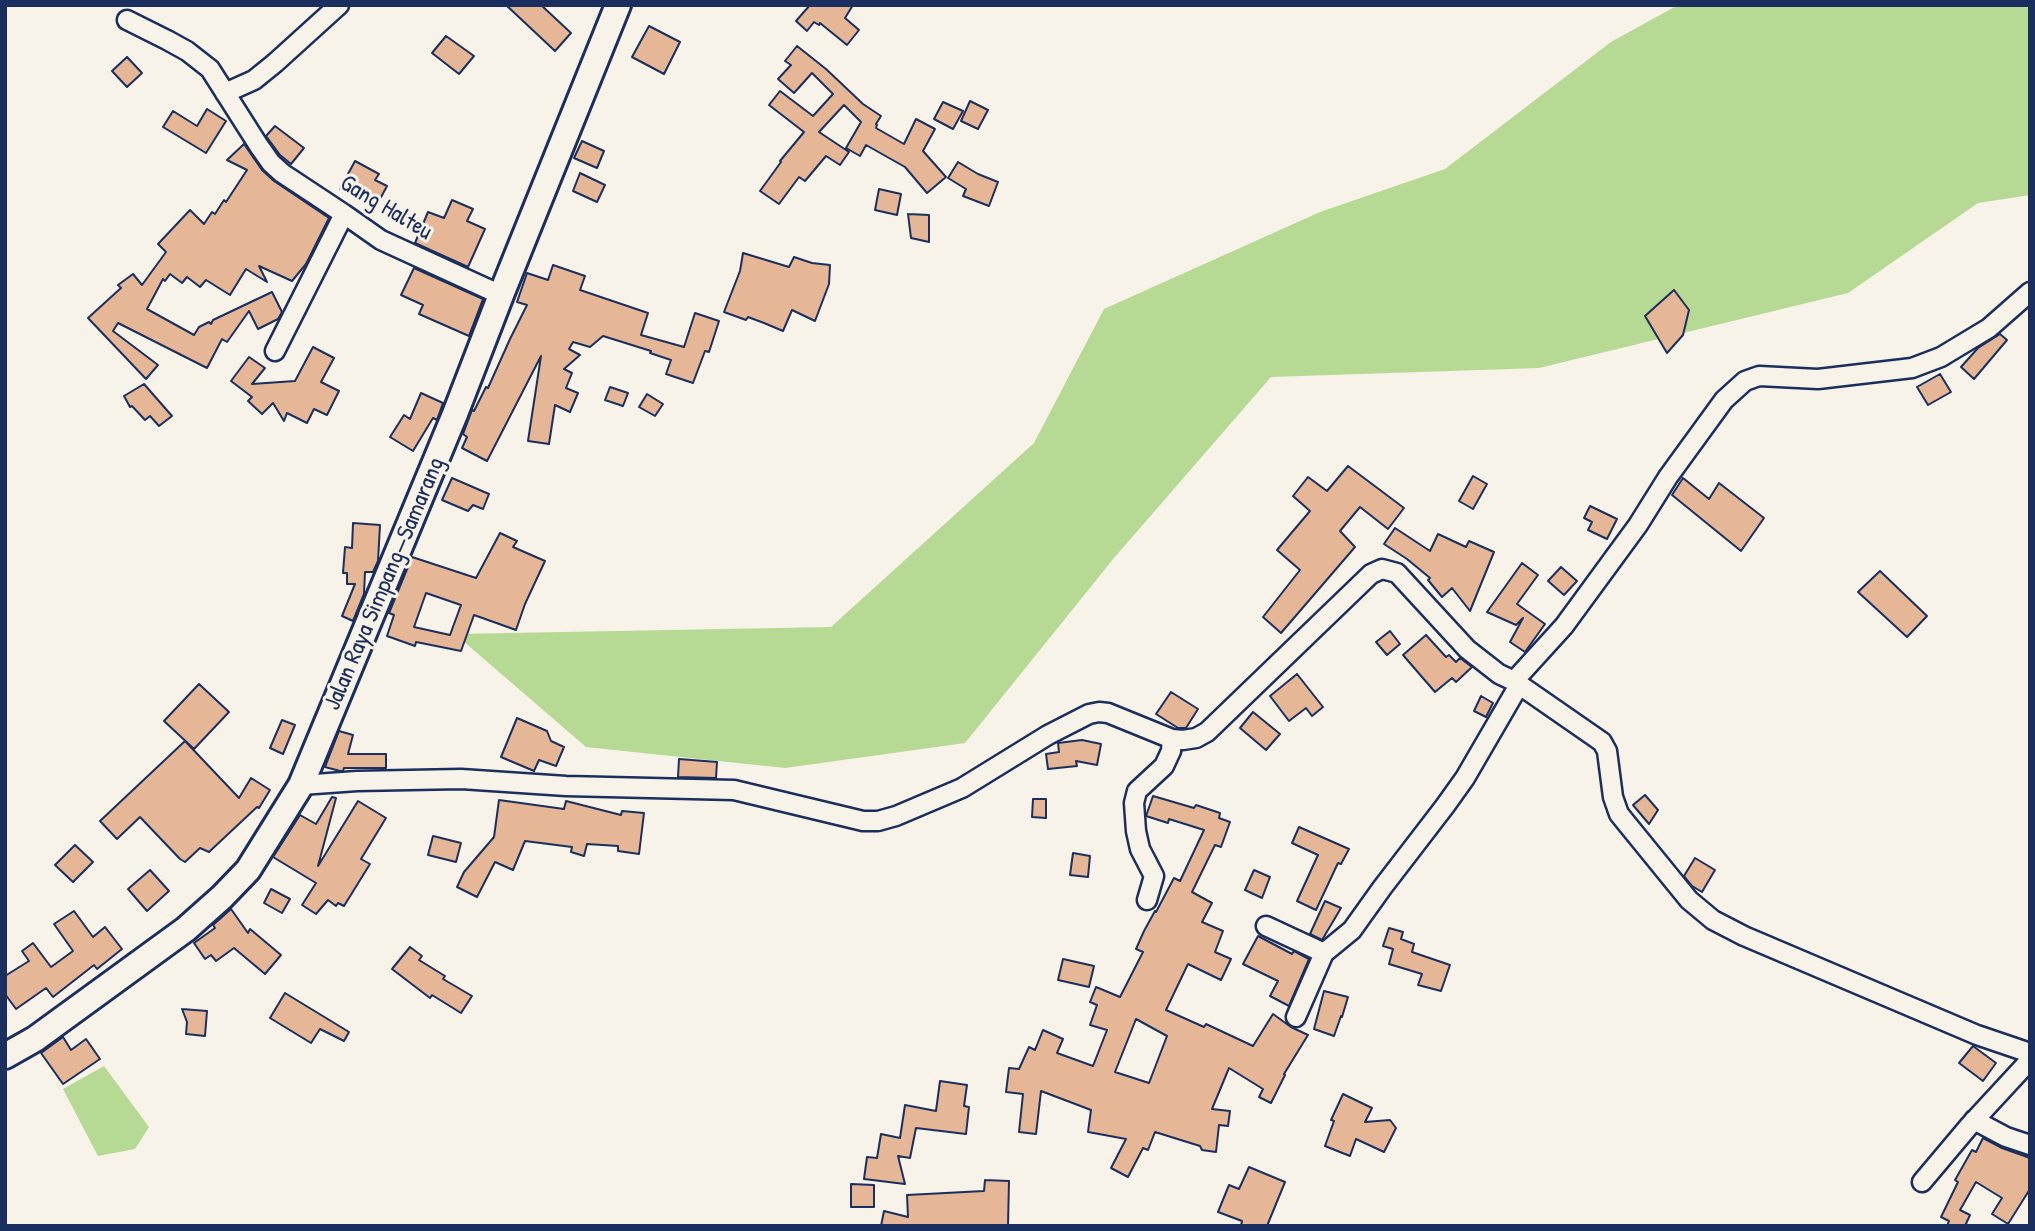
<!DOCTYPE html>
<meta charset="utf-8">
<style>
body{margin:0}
#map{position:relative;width:2035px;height:1231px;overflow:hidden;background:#f7f3e8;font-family:"Patrick Hand",sans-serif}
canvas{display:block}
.frame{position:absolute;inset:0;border:7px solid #1b2f5e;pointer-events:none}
</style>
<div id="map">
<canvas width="2035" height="1231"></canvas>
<div class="frame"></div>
</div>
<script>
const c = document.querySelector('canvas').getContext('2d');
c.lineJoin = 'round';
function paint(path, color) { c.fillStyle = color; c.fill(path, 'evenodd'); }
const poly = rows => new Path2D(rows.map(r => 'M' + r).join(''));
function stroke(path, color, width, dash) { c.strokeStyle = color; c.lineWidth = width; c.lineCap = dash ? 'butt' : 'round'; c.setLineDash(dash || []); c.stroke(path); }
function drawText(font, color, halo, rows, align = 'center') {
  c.font = font + ' "Patrick Hand",sans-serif'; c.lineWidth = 6; c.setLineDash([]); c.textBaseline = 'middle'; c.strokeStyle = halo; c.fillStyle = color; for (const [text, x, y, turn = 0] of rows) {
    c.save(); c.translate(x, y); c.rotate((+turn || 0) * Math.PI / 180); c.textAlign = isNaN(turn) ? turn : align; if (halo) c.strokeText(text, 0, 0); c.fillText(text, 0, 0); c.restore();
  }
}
paint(poly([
 [1678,5,2030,5,2030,195,1978,203,1848,293,1539,368,1271,377,1114,558,965,743,785,768,586,747,455,634,831,627,1034,443,1104,309,1320,212,1445,169,1611,42],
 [104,1066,149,1127,135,1149,98,1156,63,1089]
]), '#b6d994');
const building = poly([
 [506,5,541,5,571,33,555,51,506,5],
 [810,5,853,5,845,18,859,30,847,45,820,23,819,25,814,22,807,31,796,21,810,5],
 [649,26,680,42,664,74,632,57,649,26],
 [446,36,474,56,459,74,432,53,446,36],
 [797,46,826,69,863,104,881,116,876,124,877,125,876,128,904,144,916,119,935,129,923,151,946,177,927,193,905,167,866,145,860,156,846,148,861,122,844,105,819,132,849,152,840,165,826,156,805,181,799,177,779,204,760,191,781,162,780,161,804,132,769,105,780,91,813,116,833,94,812,73,794,93,778,79,791,65,785,61,797,46],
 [127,57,142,73,127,87,112,71,127,57],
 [970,101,988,110,978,129,961,121,970,101],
 [943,102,963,111,953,129,934,119,943,102],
 [207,109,226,121,206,153,163,127,173,111,197,126,207,109],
 [275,126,304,148,291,164,280,155,266,136,275,126],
 [582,141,604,151,597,168,574,158,582,141],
 [244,144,262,170,274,181,329,218,306,264,292,281,259,266,267,282,246,269,230,295,206,280,200,287,187,277,182,283,170,274,165,281,163,279,147,309,194,335,199,327,209,322,211,324,213,320,272,292,282,312,278,319,258,329,249,311,227,342,222,339,207,368,118,323,113,331,158,365,146,379,88,318,121,288,118,285,133,274,142,285,166,252,158,244,190,210,204,224,212,212,215,214,224,200,226,202,247,170,227,160,244,144],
 [355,161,379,174,375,180,387,186,379,201,363,193,360,200,340,189,355,161],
 [958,162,978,174,998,182,989,206,963,196,966,189,948,178,958,162],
 [580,173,605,185,597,202,573,191,580,173],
 [879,189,901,194,897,215,875,210,879,189],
 [452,200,473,209,467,221,485,229,468,267,415,243,428,212,444,218,452,200],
 [908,214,929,215,929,242,911,238,908,214],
 [743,253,789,267,794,257,812,263,830,265,829,284,815,321,792,310,783,331,764,323,748,317,746,320,724,312,740,271,743,253],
 [553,265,585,276,580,290,648,313,641,335,684,347,695,313,719,321,709,352,705,351,693,383,666,374,671,360,650,353,651,351,603,336,590,347,573,342,569,349,580,355,564,369,572,373,566,388,578,393,570,412,555,405,549,444,528,441,541,356,487,461,462,448,467,437,463,434,472,410,474,411,486,387,488,388,510,339,527,305,517,302,527,273,548,280,553,265],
 [414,268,483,299,469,336,419,314,423,305,401,295,414,268],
 [1674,290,1689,310,1683,335,1667,353,1645,316,1674,290],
 [2000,334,2007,340,1974,379,1961,367,1978,348,2000,334],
 [313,347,334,358,321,382,339,391,327,415,314,409,307,423,287,413,284,421,273,403,262,414,248,401,252,397,231,381,249,357,265,368,252,384,295,381,313,347],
 [1940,374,1951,392,1928,405,1917,387,1940,374],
 [144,384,172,416,159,426,150,416,145,420,132,406,130,407,124,396,144,384],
 [610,387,628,393,623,406,605,400,610,387],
 [421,393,443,403,437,420,433,418,413,451,390,437,404,415,410,419,421,393],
 [647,394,663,404,655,416,639,407,647,394],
 [1348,466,1404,508,1388,529,1360,507,1340,531,1355,547,1281,633,1263,617,1300,570,1277,550,1310,511,1293,496,1308,477,1327,491,1348,466],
 [1473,476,1487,484,1473,509,1459,501,1473,476],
 [452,478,489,494,483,509,473,505,468,511,442,500,452,478],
 [1683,478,1709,499,1719,483,1764,518,1741,551,1672,495,1683,478],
 [1590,506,1617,519,1607,539,1588,530,1592,522,1584,518,1590,506],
 [353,523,380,525,378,561,373,572,365,572,364,594,353,621,342,616,355,584,347,584,347,573,343,573,345,547,352,548,353,523],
 [1395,528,1430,551,1438,534,1466,547,1469,541,1494,552,1470,611,1452,588,1442,597,1428,580,1430,578,1407,559,1384,544,1395,528],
 [500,533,517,541,513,547,545,561,525,604,516,630,474,615,461,651,416,642,415,646,387,636,394,615,389,613,412,557,476,578,500,533],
 [426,593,461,605,450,635,414,627,426,593],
 [1522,563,1538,575,1517,604,1545,624,1525,652,1510,642,1523,618,1516,625,1487,612,1522,563],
 [1561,567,1577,581,1564,595,1548,581,1561,567],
 [1880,571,1927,616,1907,637,1858,592,1880,571],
 [1390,631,1400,644,1387,655,1376,642,1390,631],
 [1426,635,1446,657,1449,655,1456,662,1460,658,1472,667,1456,682,1452,678,1435,692,1403,655,1426,635],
 [1297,674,1323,707,1312,716,1306,708,1289,721,1270,696,1297,674],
 [199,684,229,712,194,749,164,721,199,684],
 [1171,692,1198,709,1186,728,1178,728,1156,714,1171,692],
 [1481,696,1493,703,1486,717,1474,711,1481,696],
 [1253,712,1280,734,1266,750,1240,728,1253,712],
 [517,718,547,731,551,741,564,747,556,766,539,760,534,771,501,757,517,718],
 [282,720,295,725,283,754,270,748,282,720],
 [339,731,353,735,348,754,386,754,386,768,344,768,343,771,340,771,325,767,339,731],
 [1082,740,1101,744,1097,765,1076,761,1077,766,1048,769,1046,754,1059,752,1058,743,1082,740],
 [185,741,239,798,251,778,270,790,259,808,257,807,209,852,200,848,185,862,180,859,140,817,117,839,100,821,185,741],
 [679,759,717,762,716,778,678,777,679,759],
 [1645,795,1658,810,1649,824,1633,805,1645,795],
 [1153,796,1194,808,1196,805,1220,813,1219,818,1230,822,1221,847,1215,845,1192,892,1212,903,1202,922,1223,931,1215,952,1231,959,1221,980,1188,964,1166,1010,1204,1027,1206,1024,1253,1046,1273,1014,1291,1027,1308,1035,1284,1074,1285,1075,1271,1103,1259,1097,1263,1089,1229,1068,1212,1109,1230,1111,1228,1126,1219,1125,1216,1152,1202,1150,1200,1146,1155,1132,1148,1150,1143,1148,1128,1177,1111,1168,1126,1139,1088,1132,1091,1110,1041,1091,1036,1134,1019,1132,1023,1094,1006,1092,1009,1068,1019,1069,1029,1047,1035,1050,1043,1030,1063,1039,1057,1053,1093,1066,1107,1030,1090,1025,1097,1005,1090,1002,1096,987,1120,997,1143,952,1136,949,1144,931,1155,911,1156,912,1174,878,1180,881,1204,830,1169,819,1168,823,1146,816,1153,796],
 [1136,1019,1167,1036,1149,1083,1115,1072,1136,1019],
 [332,797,336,798,318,866,358,801,386,818,361,859,370,864,344,906,338,903,336,906,328,900,316,914,302,905,316,883,273,857,300,815,316,824,332,797],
 [1033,799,1046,799,1046,818,1032,817,1033,799],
 [499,800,564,809,566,801,621,815,622,811,644,813,639,854,618,851,618,846,587,844,584,856,571,852,572,847,525,841,513,870,495,862,477,897,457,887,464,872,494,837,499,800],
 [1299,827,1349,849,1341,864,1338,863,1316,910,1297,901,1318,855,1292,843,1299,827],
 [433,836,461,843,456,862,428,855,433,836],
 [75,845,93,862,73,882,55,865,75,845],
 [1073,853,1090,856,1088,877,1070,875,1073,853],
 [1695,858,1715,870,1702,892,1692,886,1684,876,1695,858],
 [150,870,169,891,147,911,128,889,150,870],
 [1254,870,1270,877,1262,898,1245,890,1254,870],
 [271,889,290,899,282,913,264,903,271,889],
 [1325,901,1341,908,1322,940,1310,934,1325,901],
 [231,909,248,933,250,929,281,955,265,974,234,948,216,961,211,955,205,959,194,943,215,928,213,925,231,909],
 [74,911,93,937,105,927,122,949,97,969,94,965,53,997,46,988,16,1009,5,994,5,976,29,961,22,951,33,943,51,967,73,951,54,924,74,911],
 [1389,928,1403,932,1401,939,1414,944,1412,952,1450,965,1441,991,1418,985,1422,974,1389,964,1393,949,1383,946,1389,928],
 [1258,936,1292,954,1294,951,1309,959,1289,1006,1270,996,1278,981,1243,964,1258,936],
 [410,947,422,956,419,960,445,976,443,979,472,996,461,1013,432,995,430,998,392,969,410,947],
 [1063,959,1094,966,1089,987,1058,980,1063,959],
 [1324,991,1348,997,1342,1017,1341,1016,1334,1036,1314,1029,1324,991],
 [285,993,349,1032,344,1041,320,1029,311,1043,270,1018,285,993],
 [182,1009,207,1011,205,1036,186,1034,187,1022,182,1009],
 [63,1037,71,1050,86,1039,100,1059,63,1084,41,1053,63,1037],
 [1973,1046,1996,1063,1983,1081,1959,1063,1973,1046],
 [940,1081,967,1085,964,1106,969,1107,966,1134,916,1128,910,1158,898,1156,905,1184,864,1179,867,1157,877,1158,881,1134,900,1138,905,1105,936,1111,940,1081],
 [1343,1094,1372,1108,1365,1122,1390,1120,1396,1128,1384,1152,1356,1139,1350,1156,1325,1146,1334,1121,1331,1120,1343,1094],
 [1983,1138,2002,1148,2030,1158,2030,1189,2008,1224,1992,1214,2002,1198,1976,1182,1960,1210,1970,1215,1965,1226,1947,1226,1949,1221,1941,1217,1958,1182,1955,1180,1972,1150,1976,1152,1983,1138],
 [1249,1167,1285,1182,1267,1226,1241,1226,1242,1221,1218,1212,1229,1185,1239,1189,1249,1167],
 [985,1180,1009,1181,1008,1226,881,1226,884,1211,908,1217,907,1195,984,1191,985,1180],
 [851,1184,874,1185,874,1207,851,1207,851,1184]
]);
paint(building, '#e5b796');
stroke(building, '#1b2f5e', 2);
const street = poly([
 [127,20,167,40,187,51,210,69,259,146,271,163,282,173,344,214,381,240,501,295],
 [225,93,254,80,275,63,339,5],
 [275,351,344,214],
 [1514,681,1602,742,1607,751,1613,797,1619,814,1689,900,1713,920,1744,936,1977,1035,2030,1053],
 [301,785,357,781,461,779,566,786,734,790,863,821,878,821,896,816,962,788,1048,735,1089,714,1099,712,1108,713,1172,739,1183,740,1196,738,1207,732,1371,574,1382,569,1397,573,1467,649,1499,674,1514,681,1564,626,1638,525,1668,477,1724,400,1745,381,1759,376,1818,379,1912,368,1941,357,1989,328,2030,292],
 [1147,900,1154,876,1140,849,1136,831,1134,803,1137,791,1164,766,1171,751,1172,739],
 [1266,926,1324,953,1352,930,1382,888,1445,806,1465,778,1519,685],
 [1296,1017,1324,953],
 [1974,1120,2006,1137,2030,1145],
 [1922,1182,1970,1125,2030,1060]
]);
const secondary = poly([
 [5,1056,35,1039,186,929,222,897,248,870,301,785,455,414,501,295,618,5]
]);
stroke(street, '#1b2f5e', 23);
stroke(secondary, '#1b2f5e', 30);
stroke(street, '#f7f3e8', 18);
stroke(secondary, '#f7f3e8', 24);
drawText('24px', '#1b2f5e', '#f7f3e8', [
 ["Gang Halteu",386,208,31],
 ["Jalan Raya Simpang—Samarang",385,584,-67]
]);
</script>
